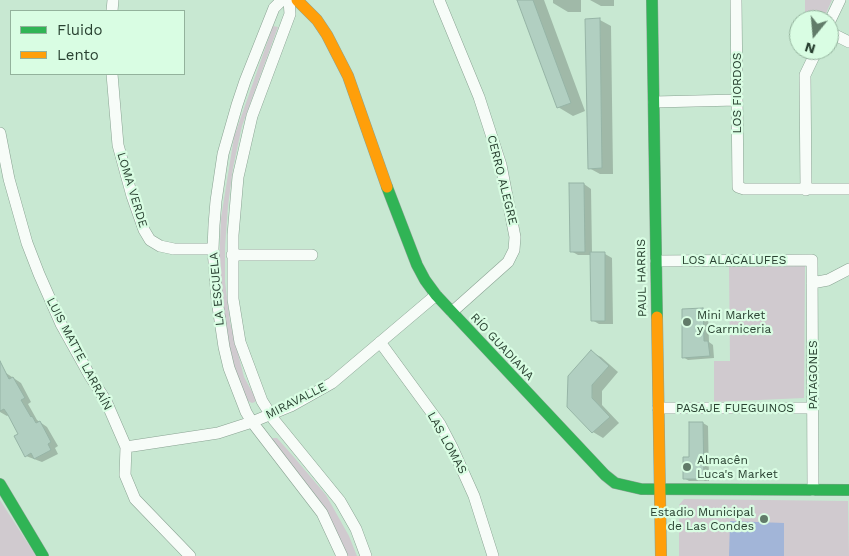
<!DOCTYPE html>
<meta charset="utf-8">
<style>
body{margin:0}
#map{position:relative;width:849px;height:556px;overflow:hidden;background:#c8e8d2;font-family:"Work Sans",sans-serif}
canvas{display:block}
.legend{position:absolute;left:10px;top:10px;width:175px;height:65px;box-sizing:border-box;background:#d9fde3;border:1px solid #93b29c;margin:0;padding:6px 9px;list-style:none;font-size:15px;color:#294131}
.legend li{display:flex;align-items:center;gap:10px;height:25px}
.legend b{width:25px;border:1px solid #93b29c}
.north{position:absolute;left:789px;top:10px;width:50px;height:50px;box-sizing:border-box;background:#d9fde3;border:1px solid #93b29c;border-radius:50%;rotate:197deg;font-size:14px;font-weight:700;line-height:20px;text-align:center;color:#294131}
.north::after{content:'';display:block;margin:auto;width:18px;height:22px;background:#617b69;clip-path:polygon(50% 0,100% 100%,50% 72%,0 100%)}
</style>
<div id="map">
<canvas width="849" height="556"></canvas>
<ul class="legend">
<li><b style="height:6px;background:#30b455"></b>Fluido</li>
<li><b style="height:6px;background:#ff9f0a"></b>Lento</li>
</ul>
<div class="north">N</div>
</div>
<script>
const c = document.querySelector('canvas').getContext('2d');
c.lineJoin = 'round';
function paint(path, color) { c.fillStyle = color; c.fill(path, 'evenodd'); }
const poly = rows => new Path2D(rows.map(r => 'M' + r).join(''));
function stroke(path, color, width, dash) { c.strokeStyle = color; c.lineWidth = width; c.lineCap = dash ? 'butt' : 'round'; c.setLineDash(dash || []); c.stroke(path); }
function drawText(font, color, halo, rows, align = 'center') {
  c.font = font + ' "Work Sans",sans-serif'; c.lineWidth = 4.5; c.setLineDash([]); c.textBaseline = 'middle'; c.strokeStyle = halo; c.fillStyle = color; for (const [text, x, y, turn = 0] of rows) {
    c.save(); c.translate(x, y); c.rotate((+turn || 0) * Math.PI / 180); c.textAlign = isNaN(turn) ? turn : align; if (halo) c.strokeText(text, 0, 0); c.fillText(text, 0, 0); c.restore();
  }
}
paint(poly([
 [805,0,832,0,823,20,805,20],
 [273,26,278,27,242,126,233,168,228,206,225,247,225,282,230,322,244,377,256,399,255,402,252,403,248,401,239,384,229,345,219,270,221,218,234,137],
 [805,266,804,398,714,402,714,361,730,361,729,267],
 [273,438,277,438,293,456,326,495,349,536,357,556,348,556,330,519,271,439],
 [684,499,848,501,849,556,679,556,679,505],
 [0,500,36,556,0,556]
]), '#d0cacf');
paint(poly([
 [730,521,784,523,784,556,729,556]
]), '#a2b5d8');
paint(poly([
 [518,0,544,0,585,111,573,116,558,107],
 [553,0,581,0,581,12,568,12,553,3],
 [590,0,614,0,614,6,601,6],
 [600,20,611,26,613,174,600,174,589,168],
 [584,184,591,189,592,253,605,254,612,258,613,324,599,324,592,320,591,255,578,255,571,251],
 [683,310,703,310,708,312,709,342,713,345,714,358,688,360,683,357],
 [591,352,601,357,618,372,602,391,602,405,619,423,603,438,593,432],
 [6,373,21,383,31,402,28,404,37,420,47,427,58,446,55,448,58,454,42,462,26,456,20,435,9,415,7,416,0,412,0,376],
 [690,423,703,423,708,426,709,481,689,481,684,478,691,458]
]), '#0003');
const building = poly([
 [517,0,533,0,571,103,557,108,517,0],
 [600,18,602,168,588,169,585,19,600,18],
 [569,183,584,183,585,252,570,252,569,183],
 [590,252,605,252,605,321,591,321,590,252],
 [703,308,704,341,708,341,710,356,682,358,682,309,703,308],
 [591,350,609,366,592,385,592,398,610,417,592,433,567,407,568,376,591,350],
 [0,361,9,379,13,377,25,398,21,400,31,417,32,416,36,423,40,421,51,442,48,444,51,450,34,459,31,453,25,457,14,436,18,434,8,415,4,409,0,411,0,361],
 [689,422,703,422,704,479,683,479,683,457,689,457,689,422]
]);
paint(building, '#b1cfc1');
stroke(building, '#96b4a6', 1);
const street = poly([
 [282,0,274,8,245,81,237,105,223,154,216,201,214,225,213,249,217,300,224,347,229,368,246,412,252,422,322,513,342,556],
 [289,0,290,14,252,116,238,177,233,235,233,299,240,342,262,401,274,420,340,501,356,529,366,556],
 [439,0,479,97,501,165,515,237,514,250,508,262,452,312],
 [736,0,738,187,744,189,849,189],
 [112,11,113,0],
 [829,23,840,0],
 [829,32,849,42],
 [112,74,118,145,132,196,144,230,150,240,160,246,174,249,213,249],
 [654,102,737,100],
 [0,133,9,179,27,243,39,274,61,324,90,376,106,401,126,447,125,475,135,499,190,556],
 [806,190,805,75,817,50],
 [232,255,312,255],
 [656,261,812,260,813,490],
 [812,283,828,280,849,269],
 [380,342,440,424,452,447,474,496,493,556],
 [658,408,813,408],
 [126,447,218,433,252,422,291,406,332,383,436,295]
]);
const fast = poly([
 [652,0,657,317],
 [387,187,417,265,425,280,436,295,605,475,615,483,641,489,849,490],
 [0,484,43,556]
]);
const slow = poly([
 [297,0,317,20,327,35,348,76,387,187],
 [657,317,661,556]
]);
stroke(street, '#89a292', 12);
stroke(fast, '#89a292', 12);
stroke(slow, '#89a292', 12);
stroke(street, '#f7fcf8', 11);
stroke(fast, '#30b455', 11);
stroke(slow, '#ff9f0a', 11);
for (const [x, y, r, color] of [
 [687,322,5,"#617b69"],
 [687,467,5,"#617b69"],
 [764,519,5,"#617b69"]
]) { const dot = new Path2D(); dot.arc(x, y, r, 0, 2 * Math.PI); c.fillStyle = color; c.fill(dot); stroke(dot, '#d9fde3', 2); }
drawText('12px', '#294131', '#d9fde3', [
 ["LOS FIORDOS",737,93,-90],
 ["CERRO ALEGRE",502,180,76],
 ["LOMA VERDE",132,190,73],
 ["LOS ALACALUFES",734,260],
 ["PAUL HARRIS",642,278,-91],
 ["LA ESCUELA",217,289,-95],
 ["RÍO GUADIANA",502,347,47],
 ["LUIS MATTE LARRAÍN",79,354,62],
 ["PATAGONES",813,375,-90],
 ["MIRAVALLE",296,401,-27],
 ["PASAJE FUEGUINOS",735,408],
 ["LAS LOMAS",447,443,61]
]);
drawText('12px', '#294131', '#d9fde3', [
 ["Mini Market",697,315],
 ["y Carrniceria",697,329],
 ["Almacên",697,460],
 ["Luca's Market",697,474],
 ["Estadio Municipal",754,512,"right"],
 ["de Las Condes",754,526,"right"]
], 'left');
</script>
